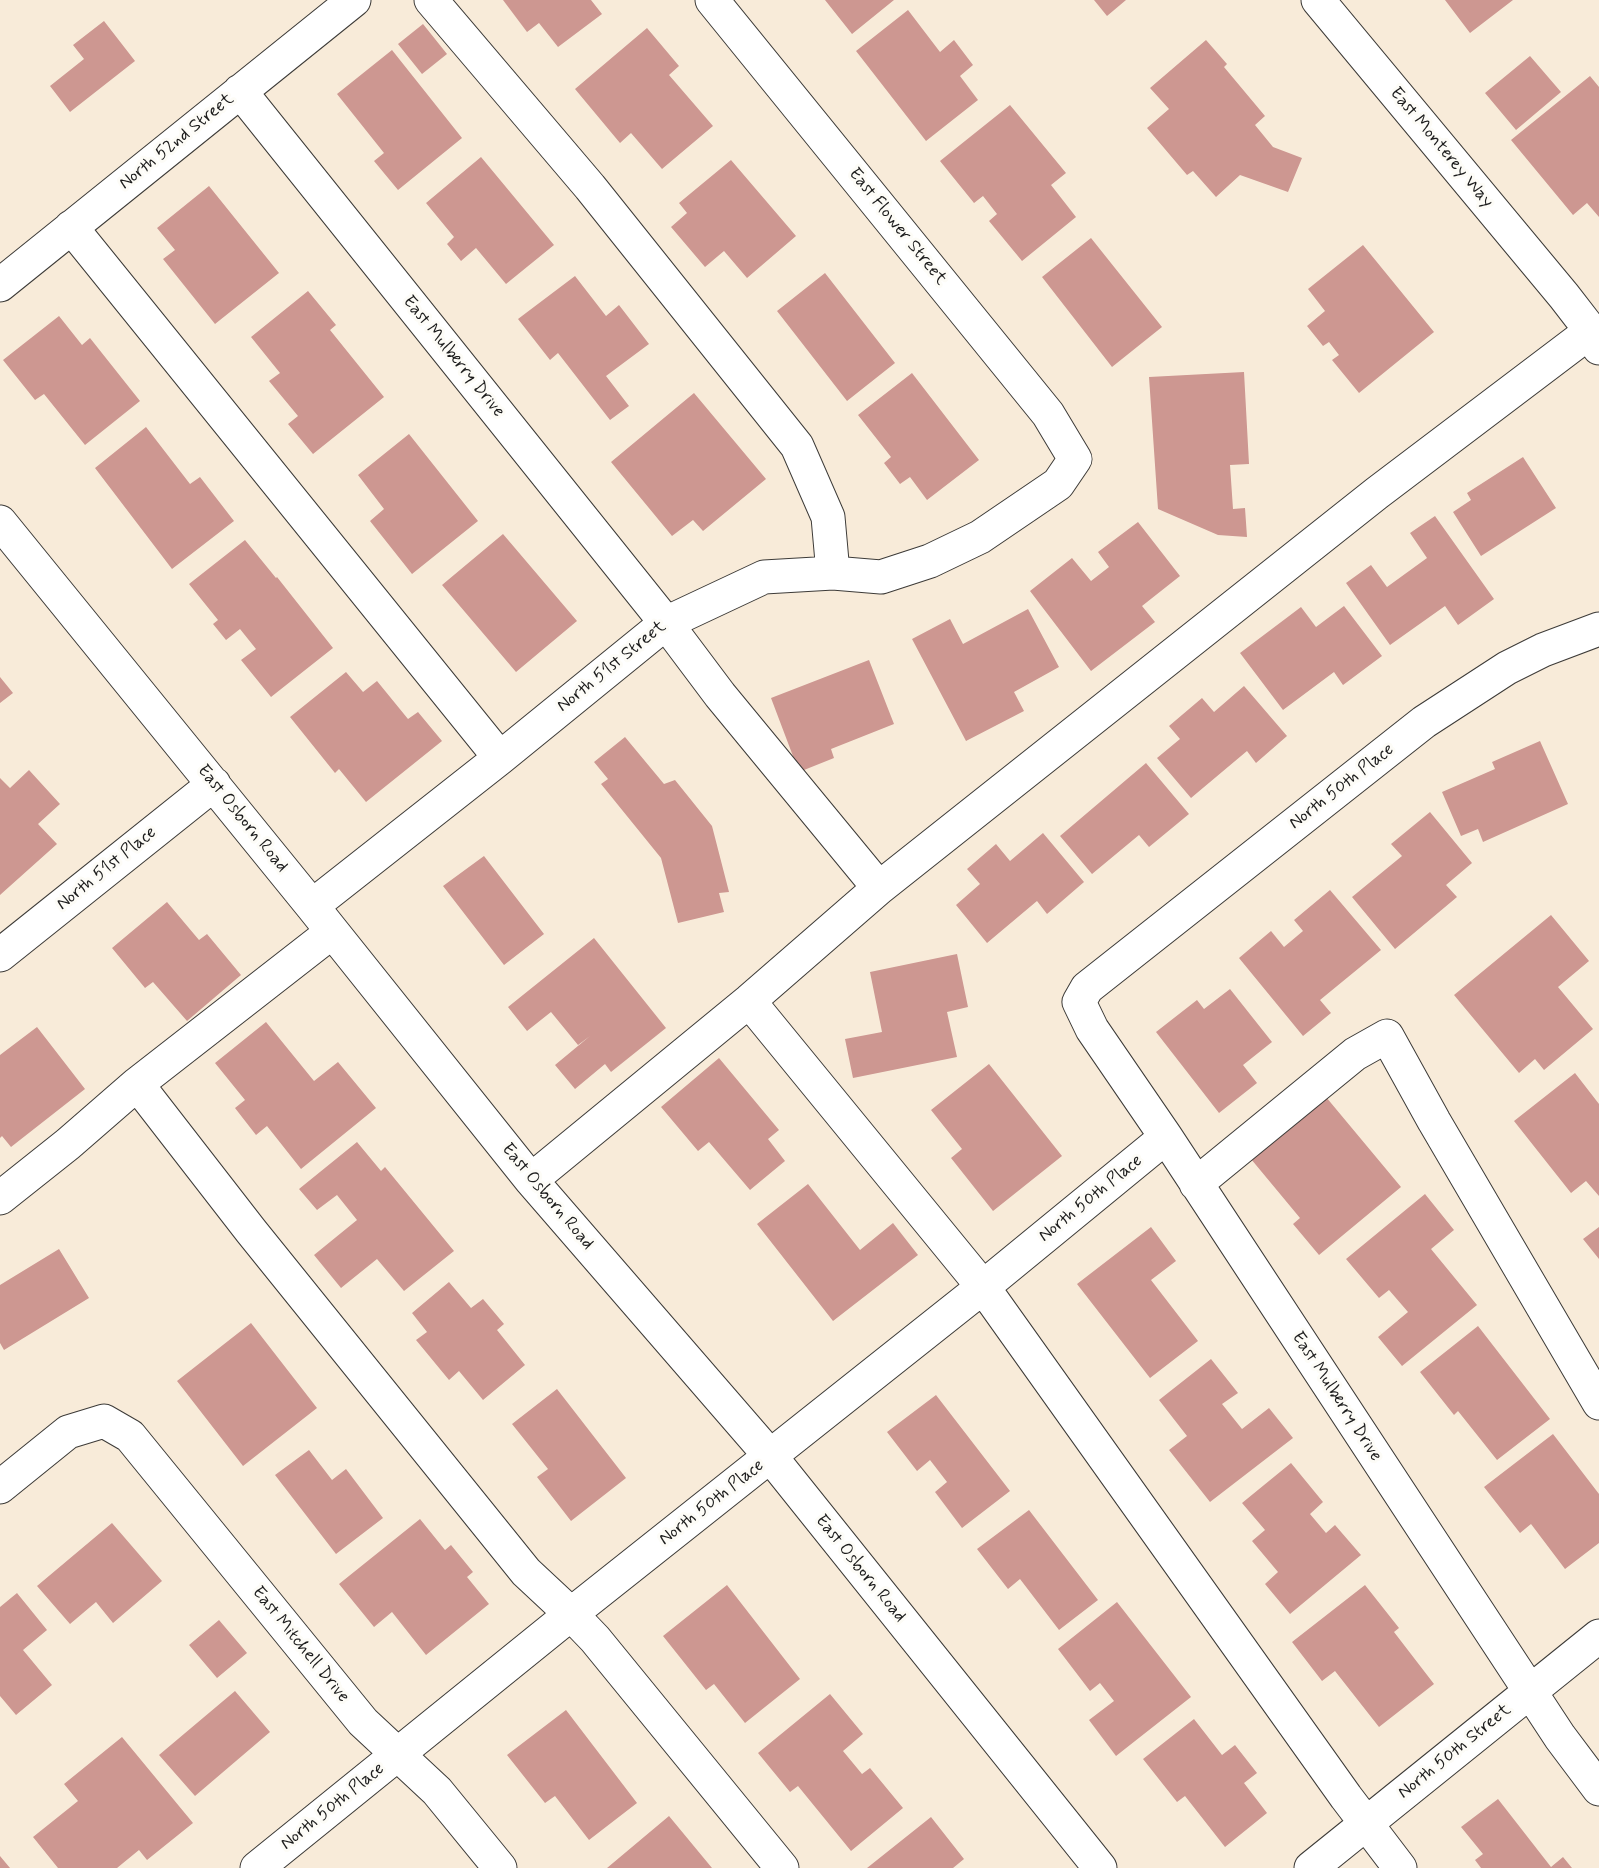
<!DOCTYPE html>
<style>
body{margin:0}
canvas{display:block;background:#f8ebd9}
</style>
<canvas width="1599" height="1868"></canvas>
<script>
const c = document.querySelector('canvas').getContext('2d');
c.lineJoin = 'round';
function paint(path, color) { c.fillStyle = color; c.fill(path, 'evenodd'); }
const poly = rows => new Path2D(rows.map(r => 'M' + r).join(''));
function stroke(path, color, width, dash) { c.strokeStyle = color; c.lineWidth = width; c.lineCap = dash ? 'butt' : 'round'; c.setLineDash(dash || []); c.stroke(path); }
function drawText(font, color, halo, rows, align = 'center') {
  c.font = font + ' Mynerve,sans-serif'; c.lineWidth = 6; c.setLineDash([]); c.textBaseline = 'middle'; c.strokeStyle = halo; c.fillStyle = color; for (const [text, x, y, turn = 0] of rows) {
    c.save(); c.translate(x, y); c.rotate((+turn || 0) * Math.PI / 180); c.textAlign = isNaN(turn) ? turn : align; if (halo) c.strokeText(text, 0, 0); c.fillText(text, 0, 0); c.restore();
  }
}
paint(poly([
 [503,0,591,0,602,14,558,47,539,23,527,32],
 [825,0,894,0,852,34],
 [1094,0,1126,0,1107,16],
 [1445,0,1513,0,1470,33],
 [908,10,940,52,954,40,973,65,960,76,978,100,926,141,856,51],
 [104,21,135,61,70,112,50,86,84,59,73,45],
 [423,24,447,54,422,74,398,44],
 [647,28,679,66,669,75,713,126,662,169,631,133,620,143,575,89],
 [1206,40,1227,64,1224,67,1265,116,1255,125,1273,147,1302,158,1288,192,1240,175,1216,197,1193,171,1187,175,1147,128,1169,109,1150,88],
 [392,50,462,138,398,190,374,161,384,153,337,94],
 [1530,56,1561,92,1516,130,1485,93],
 [1590,76,1599,87,1599,217,1587,203,1573,215,1511,140],
 [1010,105,1066,173,1051,185,1076,217,1022,261,989,221,997,214,983,196,974,203,940,161],
 [481,157,554,245,506,284,476,248,461,261,447,244,454,237,426,203],
 [731,160,796,236,747,278,724,251,705,267,671,227,687,213,679,203],
 [209,186,279,273,215,324,163,259,175,250,157,228],
 [1091,238,1162,327,1112,367,1042,277],
 [1363,245,1434,332,1359,393,1332,360,1339,355,1329,342,1323,346,1307,326,1325,311,1308,289],
 [825,273,895,363,847,401,777,311],
 [575,276,606,316,619,305,649,344,606,376,629,406,610,420,558,353,550,360,518,319],
 [308,291,336,325,330,330,384,397,313,454,288,424,298,416,269,381,280,373,251,337],
 [59,316,82,345,90,338,140,401,85,445,44,394,35,400,3,360],
 [1244,372,1249,464,1230,465,1233,509,1245,508,1247,537,1218,535,1158,509,1149,377],
 [912,373,979,460,927,500,910,477,900,484,884,463,891,457,858,415],
 [694,393,766,479,703,531,693,520,672,536,611,462],
 [146,427,190,484,200,477,234,521,172,569,95,468],
 [409,434,478,521,412,574,370,521,384,509,358,475],
 [1523,457,1556,508,1481,556,1453,512,1471,500,1467,493],
 [1435,516,1494,599,1458,625,1445,606,1390,645,1346,583,1371,565,1387,587,1427,558,1410,533],
 [1138,522,1180,576,1142,606,1155,622,1091,671,1030,591,1072,558,1091,581,1109,567,1098,552],
 [503,534,577,621,516,672,442,585],
 [245,540,276,578,277,577,333,648,271,697,241,660,256,649,240,629,226,640,213,624,218,620,189,584],
 [1344,606,1382,656,1343,685,1334,672,1283,710,1240,653,1301,607,1316,627],
 [1028,609,1059,667,1014,692,1024,711,966,741,912,639,950,619,963,644],
 [869,660,894,724,831,749,834,758,799,772,771,698],
 [346,672,363,692,377,681,408,719,418,712,442,741,366,802,339,769,335,773,290,717],
 [0,677,13,693,0,703],
 [1244,686,1287,736,1256,763,1247,751,1191,798,1157,758,1180,739,1169,726,1202,698,1214,712],
 [625,737,664,784,675,780,712,826,729,892,719,893,724,912,678,923,661,858,601,784,608,779,594,762],
 [1540,741,1568,804,1483,842,1478,829,1461,836,1442,792,1495,769,1492,762],
 [1146,763,1189,814,1149,847,1139,835,1092,874,1060,836],
 [29,770,60,804,38,824,57,844,0,895,0,778,10,788],
 [1430,812,1472,863,1446,885,1457,897,1395,949,1352,897,1402,856,1391,844],
 [1043,833,1084,882,1047,914,1037,901,987,943,956,905,980,884,967,869,996,844,1010,861],
 [484,856,544,934,504,965,443,886],
 [1330,890,1381,950,1320,1000,1331,1013,1303,1036,1239,958,1271,931,1284,947,1303,931,1294,920],
 [167,902,199,940,207,934,241,975,187,1021,153,982,145,988,112,948],
 [1551,915,1589,961,1558,987,1593,1029,1544,1070,1535,1059,1519,1073,1454,995],
 [594,938,666,1028,611,1072,605,1064,575,1089,555,1065,590,1036,578,1045,551,1012,527,1031,508,1007],
 [957,954,968,1007,947,1012,957,1057,853,1078,845,1039,882,1032,870,972],
 [1230,989,1272,1042,1243,1065,1257,1083,1219,1113,1156,1032,1197,1000,1204,1009],
 [266,1022,314,1081,338,1062,376,1108,301,1169,267,1126,256,1135,235,1108,245,1100,215,1063],
 [37,1027,85,1089,11,1147,2,1136,0,1138,0,1055],
 [719,1058,779,1130,768,1139,785,1161,750,1190,709,1142,698,1151,661,1107],
 [989,1064,1062,1156,993,1211,951,1158,962,1149,931,1110],
 [1575,1073,1599,1104,1599,1196,1586,1181,1571,1193,1514,1121],
 [1326,1097,1401,1187,1319,1255,1293,1224,1300,1218,1251,1159],
 [357,1142,381,1171,385,1167,454,1251,404,1291,377,1259,341,1288,314,1255,357,1220,337,1195,317,1210,299,1189],
 [808,1184,860,1250,893,1223,918,1255,833,1321,757,1224],
 [1425,1194,1454,1230,1431,1249,1477,1305,1402,1366,1378,1337,1408,1312,1389,1290,1379,1298,1346,1259],
 [1151,1227,1176,1261,1151,1280,1198,1341,1150,1378,1077,1284],
 [1599,1227,1599,1259,1583,1239],
 [59,1249,89,1298,4,1350,0,1343,0,1285],
 [449,1282,471,1308,483,1299,504,1324,497,1330,525,1365,483,1400,459,1371,449,1380,416,1340,427,1332,412,1313],
 [251,1323,317,1408,243,1466,177,1381],
 [1478,1326,1550,1419,1497,1460,1458,1411,1454,1415,1420,1372],
 [1211,1359,1238,1393,1222,1404,1242,1429,1269,1408,1293,1438,1210,1502,1169,1450,1187,1436,1159,1400],
 [557,1389,626,1478,571,1521,537,1477,548,1469,512,1424],
 [936,1395,1010,1491,962,1528,935,1492,947,1482,930,1460,917,1471,887,1432],
 [1553,1434,1599,1494,1599,1543,1565,1569,1531,1524,1520,1533,1484,1487],
 [309,1450,332,1480,346,1469,383,1518,336,1554,275,1475],
 [1291,1463,1323,1502,1310,1514,1326,1533,1335,1525,1361,1555,1290,1614,1265,1584,1278,1572,1252,1541,1265,1530,1242,1503],
 [1029,1510,1098,1600,1059,1630,1020,1579,1008,1589,977,1549],
 [420,1519,445,1550,451,1545,473,1572,467,1577,489,1604,426,1655,392,1612,374,1627,339,1584],
 [112,1523,162,1581,113,1623,96,1602,70,1624,37,1586],
 [727,1585,800,1679,745,1723,714,1684,706,1690,663,1636],
 [1365,1585,1399,1628,1394,1632,1434,1684,1379,1727,1335,1671,1322,1681,1292,1642],
 [17,1593,47,1630,23,1650,52,1685,16,1715,0,1696,0,1607],
 [1117,1602,1191,1697,1116,1756,1089,1720,1114,1701,1100,1683,1090,1691,1058,1649],
 [219,1620,247,1653,217,1678,189,1645],
 [235,1691,270,1732,195,1796,159,1755],
 [830,1694,863,1734,843,1751,862,1774,870,1768,903,1808,851,1851,798,1786,790,1792,758,1753],
 [566,1710,637,1803,589,1840,555,1796,545,1803,507,1755],
 [1194,1719,1222,1755,1235,1745,1257,1773,1244,1783,1267,1813,1225,1847,1185,1796,1177,1802,1143,1759],
 [122,1737,193,1823,147,1860,139,1850,117,1868,58,1868,33,1837,78,1801,64,1784],
 [1498,1799,1551,1867,1563,1857,1572,1868,1481,1868,1475,1860,1483,1854,1461,1827],
 [669,1816,712,1868,607,1868],
 [931,1817,964,1859,953,1868,867,1868],
 [0,1856,10,1868,0,1868]
]), '#cd9791');
const minor = poly([
 [431,0,590,187,797,446,828,517,833,573],
 [1318,0,1564,296,1591,331,1599,348],
 [240,91,666,623,720,695,879,888],
 [71,227,500,758],
 [0,285,354,0],
 [0,522,312,906,531,1180,771,1457,1100,1868],
 [1599,629,1543,650,1507,668,1424,722,1087,988,1079,1002,1092,1029,1166,1137,1560,1737,1599,1789],
 [312,906,500,758,666,623,764,577,833,573,881,577,930,561,980,537,1058,484,1075,459,1048,414,712,0],
 [0,955,214,784],
 [749,1001,983,1287,1346,1797,1400,1868],
 [137,1084,332,932],
 [531,1180,749,1001,879,888,1377,493,1591,331],
 [1196,1184,1355,1054,1387,1036,1434,1121,1599,1403],
 [0,1198,68,1144,137,1084,251,1231,526,1572,571,1614,595,1639,782,1868],
 [0,1487,68,1432,104,1421,130,1436,363,1722,437,1791,500,1868],
 [257,1868,571,1614,983,1287,1166,1137],
 [1311,1868,1599,1636]
]);
stroke(minor, '#3d3b38', 35);
stroke(minor, '#fff', 33);
drawText('18px', '#1c1c1c', '#fdfcf7', [
 ["North 52nd Street",177,142,-39],
 ["East Monterey Way",1441,148,50],
 ["East Flower Street",897,227,51],
 ["East Mulberry Drive",453,357,51],
 ["North 51st Street",612,667,-39],
 ["North 50th Place",1342,787,-38],
 ["East Osborn Road",242,819,51],
 ["North 51st Place",107,869,-39],
 ["East Osborn Road",547,1197,50],
 ["North 50th Place",1091,1199,-39],
 ["East Mulberry Drive",1336,1397,57],
 ["North 50th Place",712,1503,-38],
 ["East Osborn Road",860,1569,51],
 ["East Mitchell Drive",300,1645,51],
 ["North 50th Street",1455,1752,-39],
 ["North 50th Place",333,1807,-39]
]);
</script>
